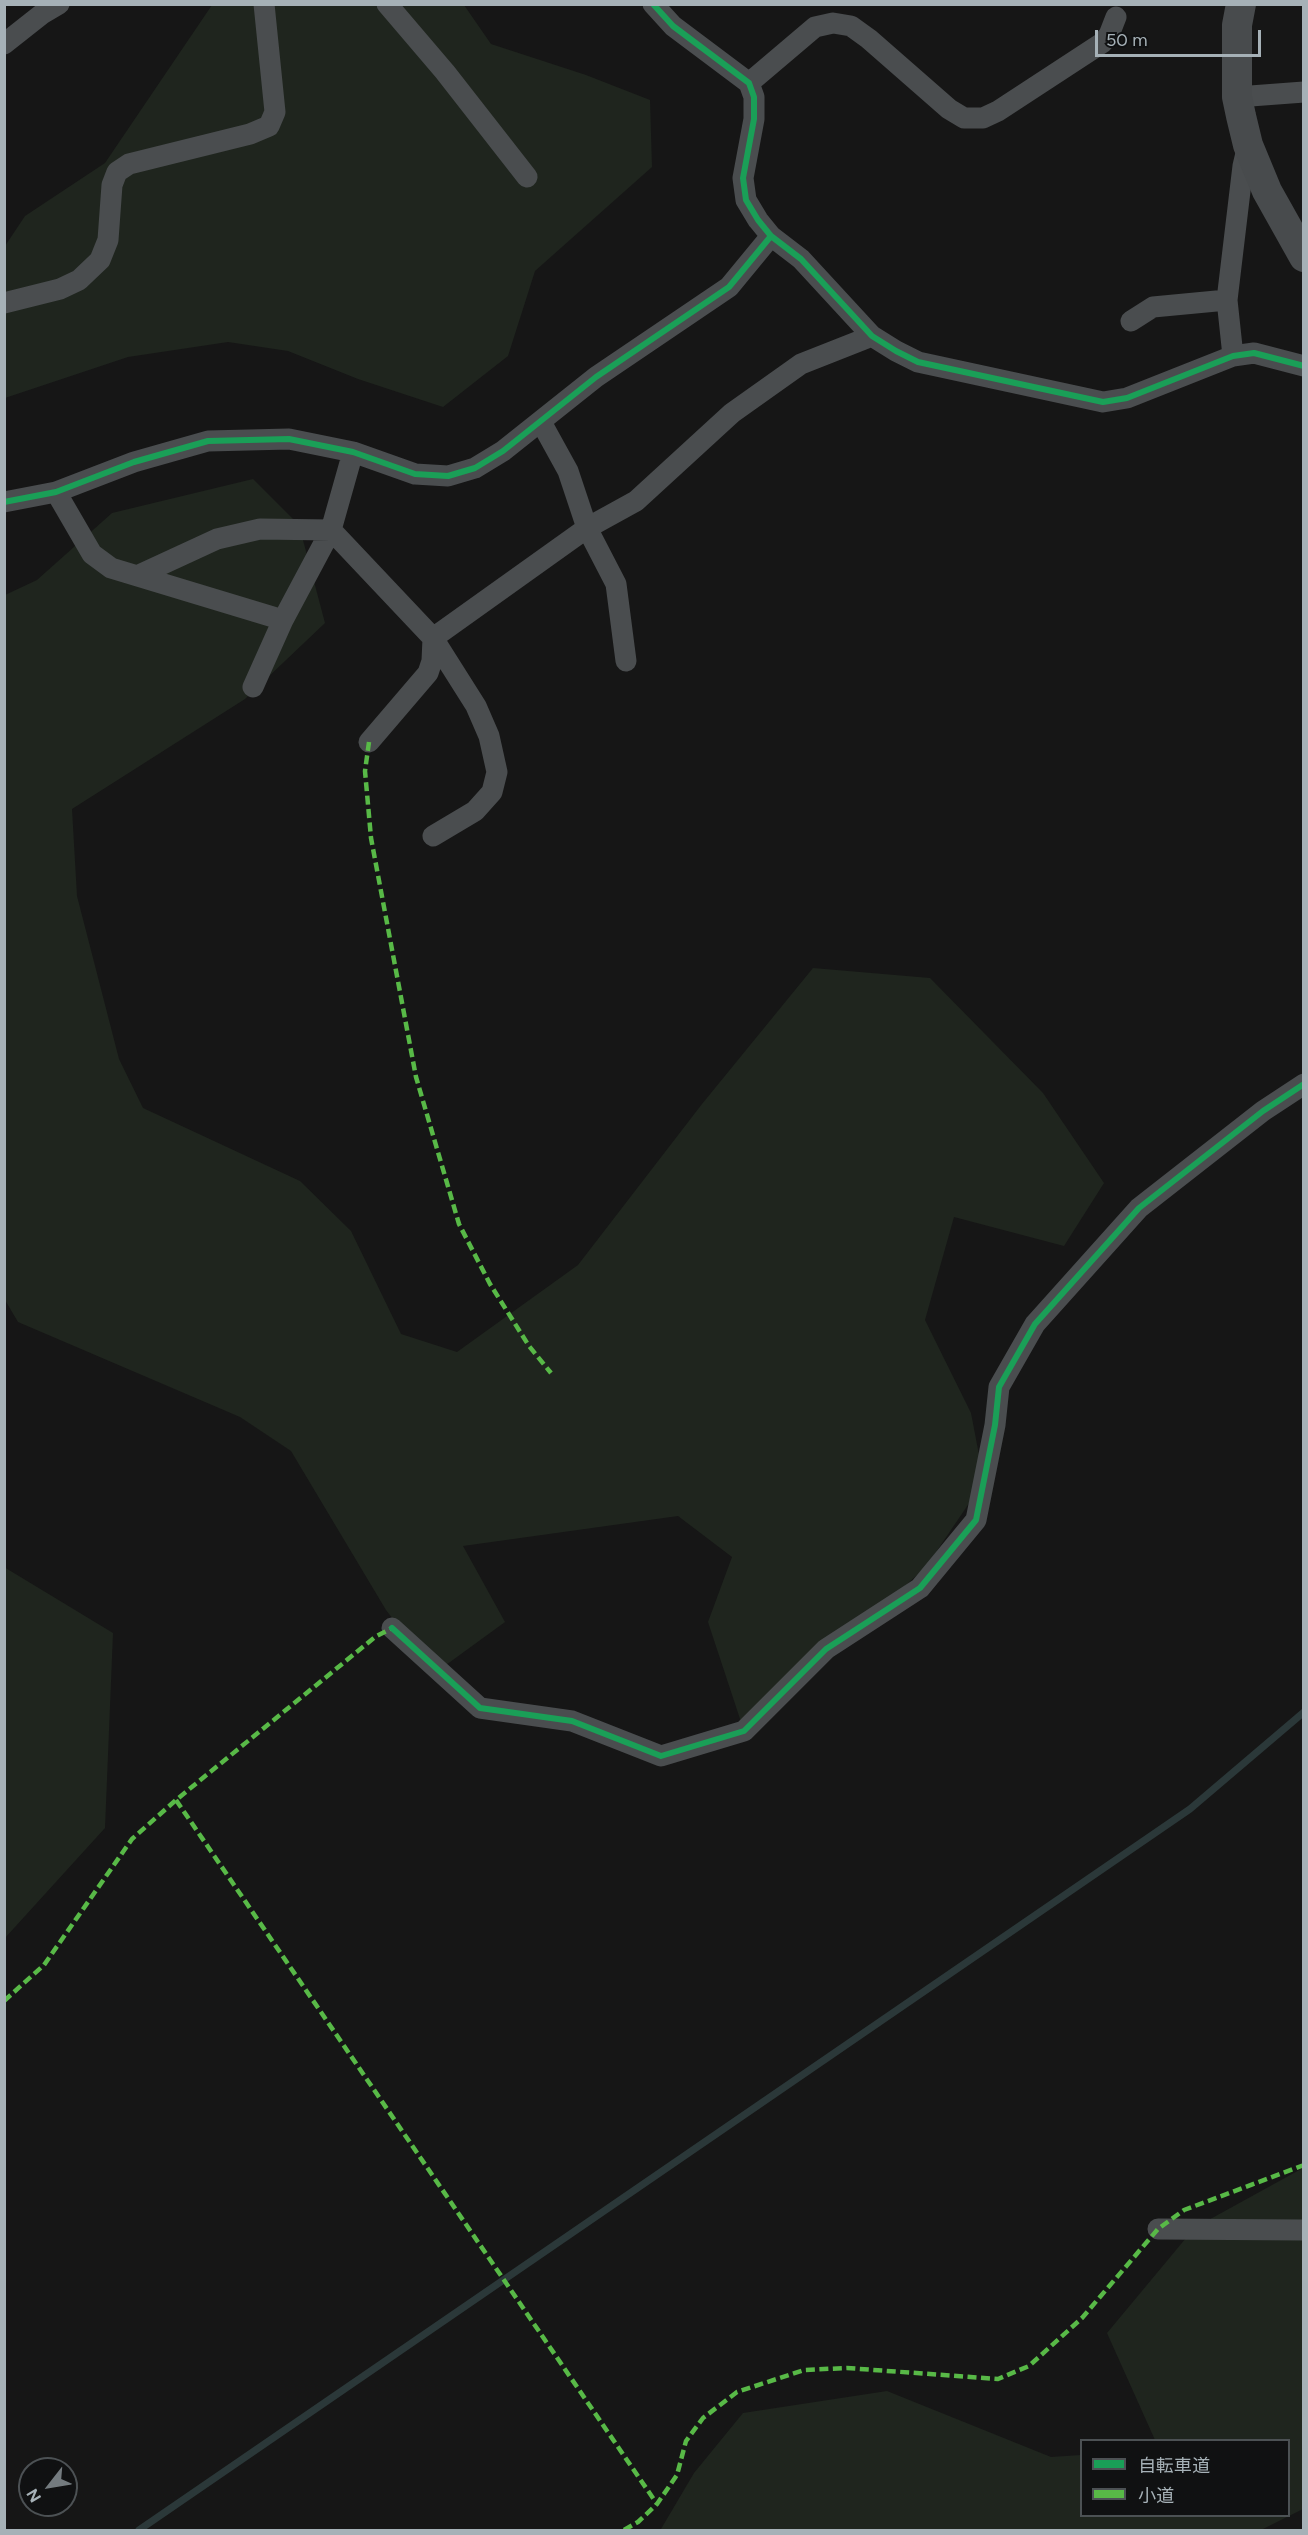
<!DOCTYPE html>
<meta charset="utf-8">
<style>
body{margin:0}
#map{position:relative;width:1308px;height:2535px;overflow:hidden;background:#161616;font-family:Figtree,"Noto Sans JP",sans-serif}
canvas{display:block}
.frame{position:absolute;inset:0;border:6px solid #a6b1b7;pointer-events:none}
.legend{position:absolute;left:1080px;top:2439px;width:210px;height:78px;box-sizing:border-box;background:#101112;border:2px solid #4c5154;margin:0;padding:8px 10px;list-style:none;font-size:18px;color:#a6b1b7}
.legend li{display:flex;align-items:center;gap:12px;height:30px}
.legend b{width:30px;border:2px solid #4c5154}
.north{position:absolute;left:18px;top:2457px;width:60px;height:60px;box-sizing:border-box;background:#101112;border:2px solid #4c5154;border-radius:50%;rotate:239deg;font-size:16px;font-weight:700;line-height:24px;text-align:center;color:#a6b1b7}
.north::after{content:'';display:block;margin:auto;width:21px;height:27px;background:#747b7f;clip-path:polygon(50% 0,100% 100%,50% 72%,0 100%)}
.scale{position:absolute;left:1095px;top:30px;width:166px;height:27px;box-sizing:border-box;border:3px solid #a6b1b7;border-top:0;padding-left:8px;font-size:18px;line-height:21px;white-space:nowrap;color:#a6b1b7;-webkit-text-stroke:4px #101112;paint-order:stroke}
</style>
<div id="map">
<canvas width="1308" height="2535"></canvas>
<div class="frame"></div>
<ul class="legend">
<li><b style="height:8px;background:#1a9f57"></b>自転車道</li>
<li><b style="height:8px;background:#58b947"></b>小道</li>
</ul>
<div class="north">N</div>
<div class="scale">50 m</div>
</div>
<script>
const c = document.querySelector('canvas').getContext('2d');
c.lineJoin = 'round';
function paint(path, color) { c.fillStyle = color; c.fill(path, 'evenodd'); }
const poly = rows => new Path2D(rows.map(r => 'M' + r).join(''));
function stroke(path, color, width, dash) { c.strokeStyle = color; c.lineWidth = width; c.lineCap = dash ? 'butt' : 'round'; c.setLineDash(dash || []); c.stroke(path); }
paint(poly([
 [212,5,464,5,491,44,586,75,650,100,652,167,535,271,508,356,443,407,358,379,288,351,228,342,128,357,5,398,5,246,25,216,105,163],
 [253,479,299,525,325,623,245,699,72,809,77,896,119,1059,143,1108,300,1181,351,1231,401,1334,457,1352,578,1265,702,1104,813,968,930,978,1043,1093,1104,1183,1064,1246,954,1217,925,1320,971,1413,984,1481,926,1567,744,1731,708,1622,732,1557,678,1516,463,1546,505,1622,435,1673,386,1610,291,1451,240,1417,18,1322,5,1300,5,595,37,580,112,513],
 [4,1567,113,1633,105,1828,5,1938],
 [1303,2168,1303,2509,1261,2530,653,2530,661,2529,694,2473,743,2413,887,2391,1051,2457,1081,2455,1082,2516,1288,2516,1288,2440,1155,2440,1107,2333,1201,2220,1194,2228]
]), '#1f251e');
stroke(poly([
 [139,2530,1190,1809,1304,1712]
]), '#2b3839', 7);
stroke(poly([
 [387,4,445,72,527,177],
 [653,4,673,26,749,83,754,97,754,119,743,178,746,200,758,220,771,236,801,259,872,336,896,351,918,362,1103,402,1127,398,1233,356,1254,353,1304,366],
 [4,44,42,14,59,4],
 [749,83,815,27,833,23,851,26,869,39,949,109,964,118,983,118,998,111,1102,43,1109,35,1116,17],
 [1237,97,1304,92],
 [4,303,60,289,79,280,100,260,108,240,112,185,117,172,129,164,250,134,269,126,275,112,264,4],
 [1131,321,1153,307,1227,300],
 [1233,356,1227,300,1243,166,1248,145],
 [541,422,568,471,587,528,616,584,626,661],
 [56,492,92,554,111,568,283,620],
 [4,502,56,492,134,462,208,441,289,439,353,452,415,474,448,476,475,468,503,451,596,377,729,287,771,236],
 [139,575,217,539,260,529,331,530,433,638,476,706,489,736,497,772,492,792,475,811,433,836],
 [253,687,283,620,331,530,353,452],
 [369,742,428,673,432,661,433,638,587,528,636,501,732,413,801,364,872,336],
 [392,1628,480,1708,572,1721,661,1756,744,1731,826,1649,920,1588,976,1520,995,1425,999,1387,1035,1324,1139,1208,1263,1111,1304,1084],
 [1158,2229,1304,2230]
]), '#4a4d4f', 21);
stroke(poly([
 [1241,4,1237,25,1237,97,1241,116,1248,145,1267,191,1304,257]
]), '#484b4d', 30);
stroke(poly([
 [369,742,365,771,371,838,416,1077,459,1224,490,1284,529,1346,551,1373],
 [176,1800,657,2504],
 [4,2001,44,1965,132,1839,176,1800,375,1637,392,1628],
 [624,2530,638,2522,657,2504,677,2475,686,2441,703,2418,737,2392,804,2370,847,2368,998,2379,1029,2366,1082,2318,1158,2229,1184,2210,1304,2165]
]), '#58b947', 4.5, [9, 4.5]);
stroke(poly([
 [653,4,673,26,749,83,754,97,754,119,743,178,746,200,758,220,771,236,801,259,872,336,896,351,918,362,1103,402,1127,398,1233,356,1254,353,1304,366],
 [4,502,56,492,134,462,208,441,289,439,353,452,415,474,448,476,475,468,503,451,596,377,729,287,771,236],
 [392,1628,480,1708,572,1721,661,1756,744,1731,826,1649,920,1588,976,1520,995,1425,999,1387,1035,1324,1139,1208,1263,1111,1304,1084]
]), '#1a9f57', 6);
</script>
